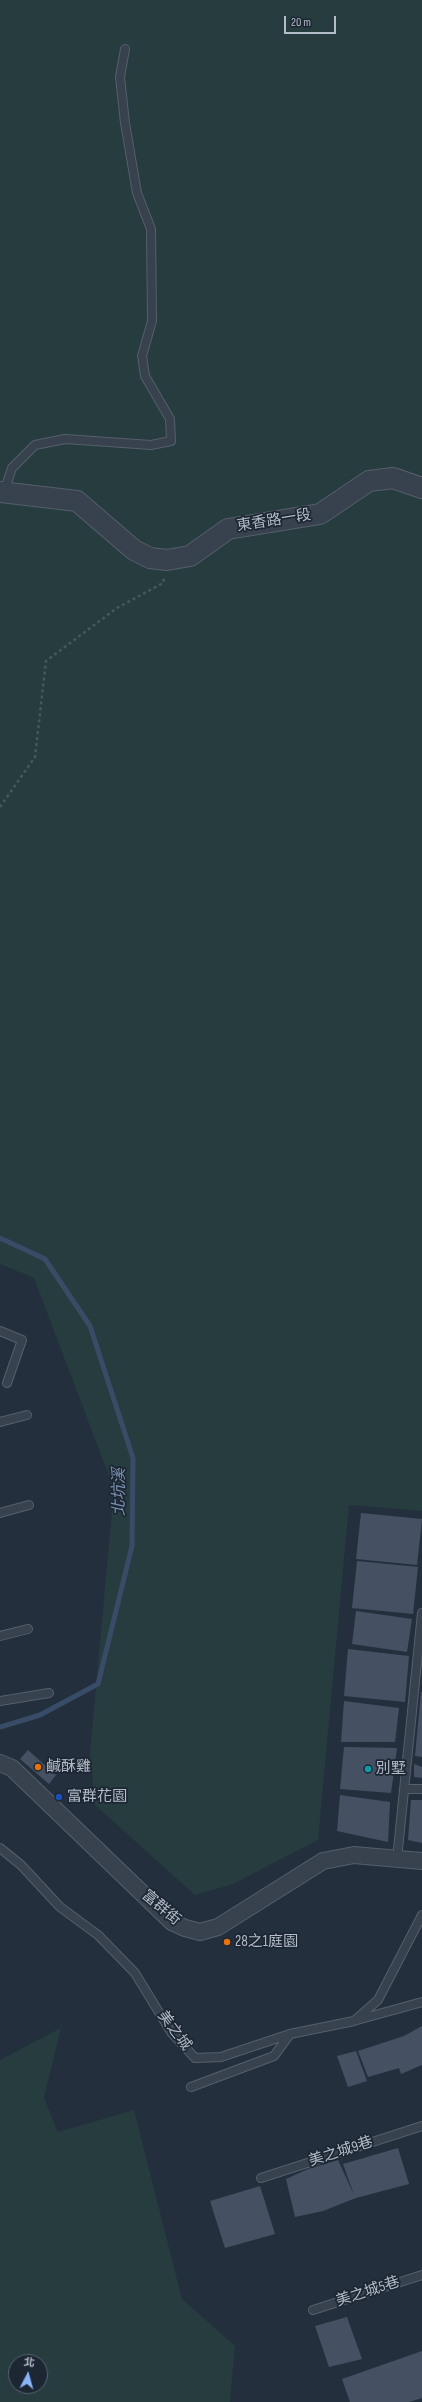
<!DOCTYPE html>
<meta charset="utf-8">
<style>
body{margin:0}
#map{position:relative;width:422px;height:2402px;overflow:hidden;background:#242f3e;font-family:"Sofia Sans Condensed","Noto Sans TC",sans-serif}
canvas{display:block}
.north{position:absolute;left:8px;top:2354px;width:40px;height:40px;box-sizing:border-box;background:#1d2633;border:1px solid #59626f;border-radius:50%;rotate:6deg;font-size:11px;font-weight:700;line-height:16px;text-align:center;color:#b4bcc9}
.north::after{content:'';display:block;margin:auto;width:14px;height:18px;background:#8ab4f8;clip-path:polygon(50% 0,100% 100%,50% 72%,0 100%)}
.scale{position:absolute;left:284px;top:16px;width:52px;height:18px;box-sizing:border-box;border:2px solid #b4bcc9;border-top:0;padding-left:5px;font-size:12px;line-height:14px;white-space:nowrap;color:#b4bcc9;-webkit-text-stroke:3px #1d2633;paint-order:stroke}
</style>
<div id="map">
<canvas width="422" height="2402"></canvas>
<div class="north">北</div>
<div class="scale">20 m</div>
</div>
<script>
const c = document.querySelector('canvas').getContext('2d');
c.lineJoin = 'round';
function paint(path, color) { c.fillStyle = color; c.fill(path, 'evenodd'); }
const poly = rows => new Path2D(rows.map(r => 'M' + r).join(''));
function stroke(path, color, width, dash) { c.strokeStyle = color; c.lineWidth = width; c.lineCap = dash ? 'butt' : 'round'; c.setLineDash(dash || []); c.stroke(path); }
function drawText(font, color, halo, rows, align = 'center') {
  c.font = font + ' "Sofia Sans Condensed","Noto Sans TC",sans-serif'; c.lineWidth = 3.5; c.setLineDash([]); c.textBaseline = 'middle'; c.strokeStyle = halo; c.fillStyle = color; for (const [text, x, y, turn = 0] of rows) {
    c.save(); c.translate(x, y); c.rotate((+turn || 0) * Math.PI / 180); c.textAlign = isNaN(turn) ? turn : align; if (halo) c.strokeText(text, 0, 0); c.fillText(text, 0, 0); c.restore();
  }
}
paint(poly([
 [0,0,422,0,422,1511,349,1505,318,1840,233,1884,195,1895,95,1805,90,1753,114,1489,34,1278,0,1264],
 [61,2028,44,2098,58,2132,134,2110,182,2299,235,2346,230,2402,0,2402,0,2060],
 [16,2362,40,2362,40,2386,16,2386]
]), '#263c3f');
stroke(poly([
 [0,1238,45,1259,90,1326,133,1458,132,1546,98,1684,40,1715,0,1727]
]), '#394c67', 5);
paint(poly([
 [361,1513,422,1519,417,1565,356,1559],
 [357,1561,418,1567,413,1614,352,1608],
 [356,1611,412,1619,407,1652,352,1644],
 [348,1649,409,1656,405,1702,344,1696],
 [421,1692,422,1692,422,1757,415,1756],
 [344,1701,399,1708,395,1742,341,1742],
 [344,1747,397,1748,391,1793,340,1789],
 [28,1750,56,1775,49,1784,20,1759],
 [414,1764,422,1767,422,1778,414,1777],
 [340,1795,390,1802,388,1842,337,1831],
 [411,1800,422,1800,422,1843,408,1840],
 [422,2026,422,2065,401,2074,399,2068,368,2077,358,2051,404,2036],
 [356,2051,367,2081,348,2087,337,2056],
 [398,2148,409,2184,356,2198,323,2211,295,2217,286,2179,308,2169,338,2160,354,2195,343,2164],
 [260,2186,275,2234,225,2248,210,2201],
 [347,2317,362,2359,329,2367,315,2326],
 [422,2351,422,2398,409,2402,350,2402,342,2379]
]), '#455162');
const service = poly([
 [4,492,12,468,35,445,65,439,151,445,171,441,170,419,145,376,142,356,152,321,151,229,137,193,125,123,120,77,125,49],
 [0,1331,22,1340,7,1383],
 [0,1422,27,1415],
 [0,1513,29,1505],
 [0,1636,28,1629],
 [0,1701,49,1693],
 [404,1789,422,1789],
 [0,1848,21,1865,60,1907,98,1935,135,1973,171,2032,195,2058,221,2057,290,2034,354,2021,378,2000,422,1915],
 [397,1859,422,1613],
 [357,2020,422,2002],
 [191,2087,274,2056,290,2034],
 [261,2178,422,2126],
 [313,2310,422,2275]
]);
const minor = poly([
 [0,1763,12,1768,172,1922,185,1928,200,1932,218,1927,323,1861,354,1855,422,1861]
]);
const tertiary = poly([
 [0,492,77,501,134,550,150,558,167,560,190,556,228,529,320,514,369,481,393,478,422,488]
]);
stroke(service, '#565f6c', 10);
stroke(minor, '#565f6c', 18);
stroke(tertiary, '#565f6c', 22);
stroke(poly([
 [0,807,35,757,46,661,117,608,163,583,164,578]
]), '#44595c', 2.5, [3, 3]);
stroke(service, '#38414e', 8);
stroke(minor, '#38414e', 16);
stroke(tertiary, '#38414e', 20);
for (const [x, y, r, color] of [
 [38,1767,4,"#e8710a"],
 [368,1769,4,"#0f9aa8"],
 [59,1797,4,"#1a4fb4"],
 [227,1942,4,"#e8710a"]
]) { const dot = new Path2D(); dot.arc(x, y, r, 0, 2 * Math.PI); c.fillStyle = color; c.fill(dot); stroke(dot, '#1d2633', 1.5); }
drawText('15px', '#b4bcc9', '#1d2633', [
 ["東香路一段",274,521,-9],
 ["富群街",161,1908,40],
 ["美之城",174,2031,53],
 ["美之城9巷",341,2152,-18],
 ["美之城5巷",368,2292,-18]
]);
drawText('15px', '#b4bcc9', '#1d2633', [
 ["鹹酥雞",46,1767],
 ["別墅",376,1769],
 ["富群花園",67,1797],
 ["28之1庭園",235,1942]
], 'left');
drawText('italic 16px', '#7c92b1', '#1d2633', [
 ["北坑溪",120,1492,-90]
]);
</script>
